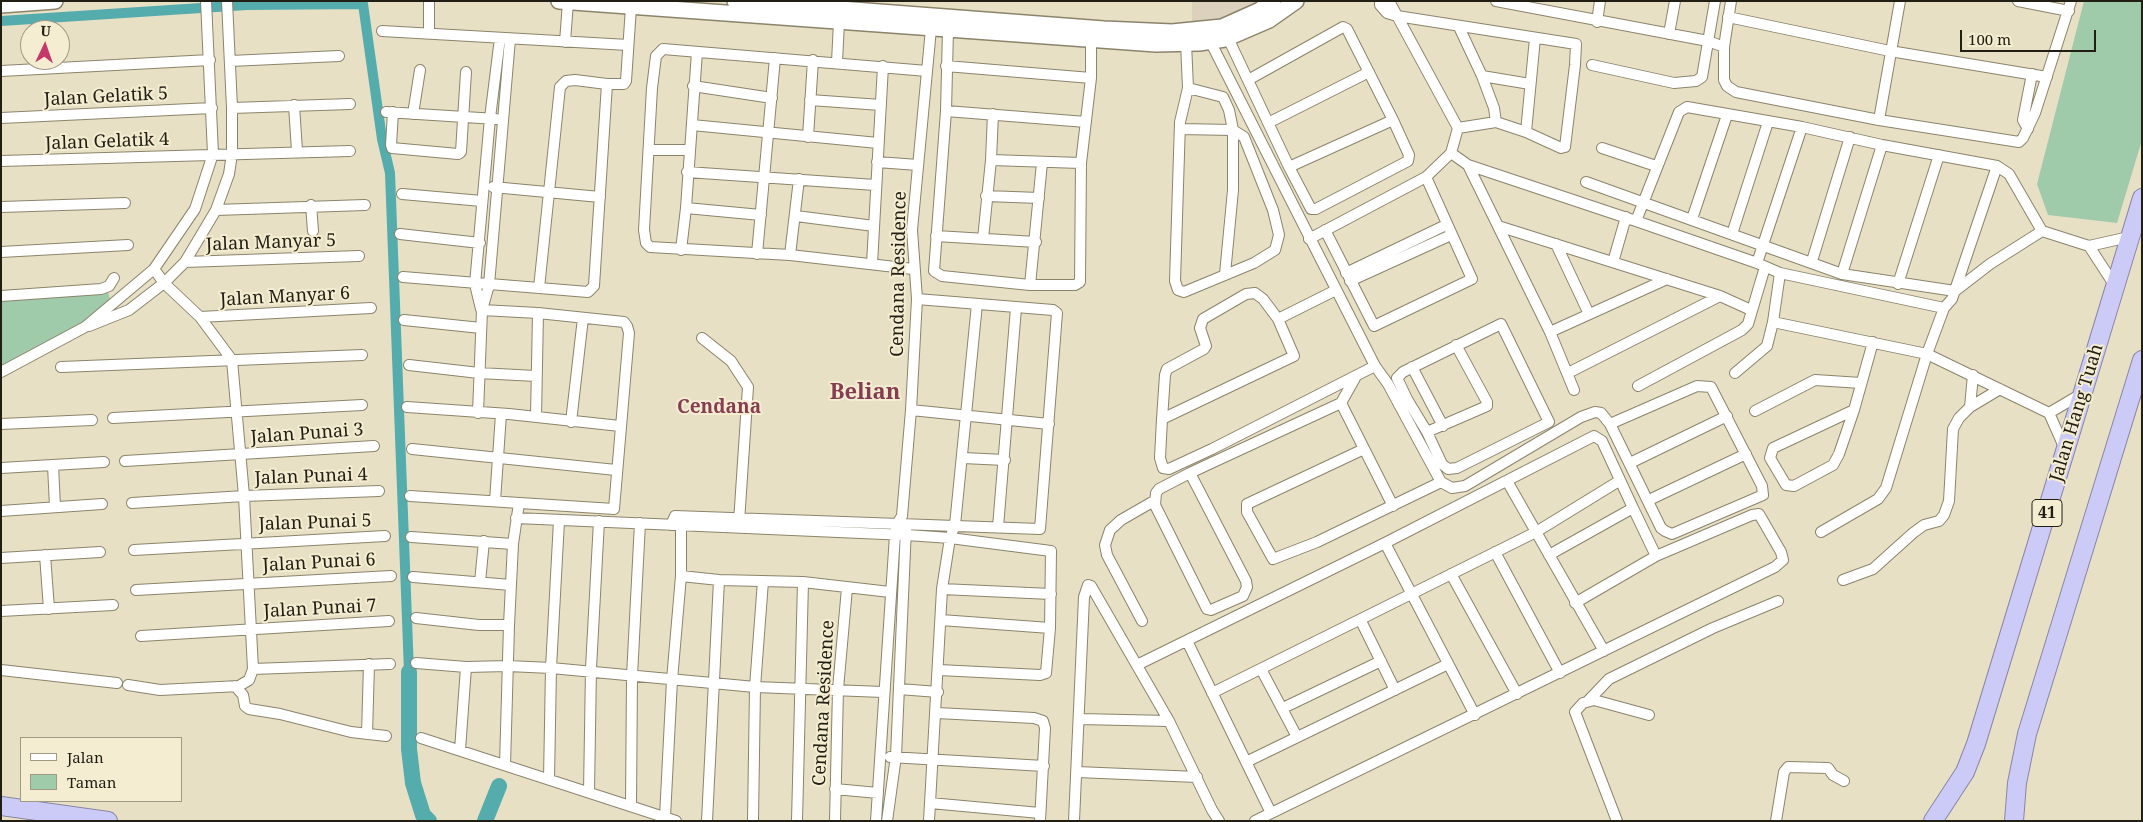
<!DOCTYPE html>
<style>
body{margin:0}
#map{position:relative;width:2143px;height:822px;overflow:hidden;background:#e8e0c5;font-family:"Noto Serif",serif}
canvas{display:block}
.frame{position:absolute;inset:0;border:2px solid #211e14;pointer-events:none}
.legend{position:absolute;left:20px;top:737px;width:162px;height:65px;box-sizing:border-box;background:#f5edd1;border:1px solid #a09a85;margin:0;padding:6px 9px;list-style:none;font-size:15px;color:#211e14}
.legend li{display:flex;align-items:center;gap:10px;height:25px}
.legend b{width:25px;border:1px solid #a09a85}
.north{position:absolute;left:20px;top:20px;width:50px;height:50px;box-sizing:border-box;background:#f5edd1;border:1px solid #a09a85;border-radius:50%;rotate:3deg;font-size:14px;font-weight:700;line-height:20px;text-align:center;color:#211e14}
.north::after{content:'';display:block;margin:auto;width:18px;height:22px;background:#c4386a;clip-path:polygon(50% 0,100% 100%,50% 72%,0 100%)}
.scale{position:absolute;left:1960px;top:30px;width:136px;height:22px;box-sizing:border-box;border:2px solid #211e14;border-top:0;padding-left:6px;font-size:15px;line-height:18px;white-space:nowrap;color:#211e14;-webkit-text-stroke:4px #f5edd1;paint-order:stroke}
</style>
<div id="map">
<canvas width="2143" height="822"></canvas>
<div class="frame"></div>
<ul class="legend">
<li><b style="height:6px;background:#fff"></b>Jalan</li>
<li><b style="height:14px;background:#a0cbab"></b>Taman</li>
</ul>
<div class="north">U</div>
<div class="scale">100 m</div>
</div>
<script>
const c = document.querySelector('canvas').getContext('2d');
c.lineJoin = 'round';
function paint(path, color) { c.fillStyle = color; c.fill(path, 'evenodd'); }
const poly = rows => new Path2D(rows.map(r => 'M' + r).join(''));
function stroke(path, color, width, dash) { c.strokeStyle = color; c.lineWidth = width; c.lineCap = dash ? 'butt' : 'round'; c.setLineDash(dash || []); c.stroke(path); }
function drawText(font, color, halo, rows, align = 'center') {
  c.font = font + ' "Noto Serif",serif'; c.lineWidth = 4; c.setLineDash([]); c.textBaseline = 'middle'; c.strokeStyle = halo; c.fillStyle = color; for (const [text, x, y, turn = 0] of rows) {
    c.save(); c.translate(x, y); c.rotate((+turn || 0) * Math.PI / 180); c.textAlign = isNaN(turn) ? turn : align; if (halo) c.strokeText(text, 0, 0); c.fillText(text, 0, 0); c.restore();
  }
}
paint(poly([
 [1192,1,1260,1,1220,21,1192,26]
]), '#dcd1bd');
paint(poly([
 [2084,1,2142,1,2142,140,2117,223,2048,215,2037,184],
 [108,292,111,303,85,327,1,370,1,296]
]), '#a0cbab');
stroke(poly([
 [1,21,247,5,363,4,382,139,390,173,409,672]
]), '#54acad', 10);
stroke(poly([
 [409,672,409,749,413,783,423,815,429,821],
 [485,821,499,786]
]), '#54acad', 16);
const minor = poly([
 [1380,1,1380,5,1387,13,1397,16,1576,44,1575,65,1565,147,1561,148,1526,132,1496,122,1458,128],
 [1389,1,1458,128,1451,153,1468,165,1636,221,1757,263,1780,273,1944,308,1927,354,1773,322,1780,273],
 [1496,1,1708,41,1724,47],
 [1731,1,1724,47,1724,80,1727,86,1736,92,1879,120,2019,142,2023,138,2035,113,2071,1],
 [2018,1,2069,11],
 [1728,17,1890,51,2047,77],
 [1597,22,1600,1],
 [1459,27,1482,76,1494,108,1496,122],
 [948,30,946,111,934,271,942,276,1030,285,1075,285,1080,282,1081,163,1091,78,1091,39],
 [382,31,628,45],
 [429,33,429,1],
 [1669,34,1675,1],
 [1228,38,1289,167,1311,209,1316,209,1408,161,1409,155,1393,120,1347,29,1343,27,1248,80],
 [1210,41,1375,366,1388,384,1441,482,1452,488,1465,486,1581,417,1595,412,1601,413,1610,424,1661,528,1665,531,1672,534,1763,495,1762,486,1711,387,1697,386,1610,424],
 [565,42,568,2],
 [230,61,339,56],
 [837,62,839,22],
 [1592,65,1674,83,1696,81,1702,77,1715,1],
 [946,66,1091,78],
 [1,71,210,60],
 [1482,76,1530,84],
 [607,84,575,80,566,81,560,87,539,288,588,292,594,286,607,84,624,84,626,81,631,7],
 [693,86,772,98],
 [1188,88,1223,97,1229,110,1233,130,1233,190,1225,274],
 [810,100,881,105],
 [294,105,297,151],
 [232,108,350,104],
 [946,111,1086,122],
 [386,112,496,119],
 [393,112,391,145,392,148,458,154,461,152,466,72],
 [413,114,420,70],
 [1,118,212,108],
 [1879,120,1900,1],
 [1268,123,1369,72],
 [692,125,878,143],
 [1180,129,1233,130,1244,137,1273,210,1279,235,1275,250,1254,263,1184,292,1178,290,1175,281,1180,122,1188,88,1186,43],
 [2028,129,2023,120,2032,74],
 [1526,132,1535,38],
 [808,137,813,60],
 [1602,148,1656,166],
 [650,150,690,150],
 [991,160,1081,163],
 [1,161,350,151],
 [877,162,918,165],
 [1468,165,1550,332,1574,390],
 [1289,167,1393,120],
 [687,172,875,185],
 [1586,182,1842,274,1955,291,1990,264,2042,231],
 [493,187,600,197],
 [402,194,482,201],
 [986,196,1039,198],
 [311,205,313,231],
 [1,207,125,203],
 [686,208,761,215],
 [216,210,365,205],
 [796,216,874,226],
 [1692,219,1727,115],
 [1636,221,1679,112,1687,107,1802,127,1882,145,1997,166,2009,174,2042,231,2089,246,2129,237],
 [1498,226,1720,296,1751,310],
 [1325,230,1374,326,1472,279,1426,177],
 [400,234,480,243],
 [1732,234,1768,122],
 [936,236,1036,242],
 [983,239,991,160,993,114],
 [1309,239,1426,177,1451,153],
 [1556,244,1589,314],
 [2089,246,2115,286],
 [681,250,686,208,697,52],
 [1,252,128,245],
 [757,254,775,58],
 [790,255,799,179],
 [1812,261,1850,137],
 [185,262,359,256],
 [1613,262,1626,217],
 [1757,263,1802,127],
 [872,264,883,66],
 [913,269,790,255,650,247,646,243,644,230,652,88,656,56,663,49,927,71],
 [1346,273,1446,225],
 [1842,274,1882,145],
 [403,277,539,288],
 [1350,281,1451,235],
 [1898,284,1939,155],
 [1030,285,1042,163],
 [1,296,101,289,109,286,114,278],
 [1944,308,1952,299,1997,166],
 [481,309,475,284,490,118,500,38],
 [200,317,371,308],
 [1278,319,1336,290],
 [404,320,481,328],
 [89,326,129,310,164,283,185,262,216,210,229,174,232,154,232,108,227,1],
 [1550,332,1667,279],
 [702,338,731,361,748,387,739,522],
 [409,365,479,373,536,376],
 [61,367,362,355],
 [1412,367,1443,426],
 [1,372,85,327,154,269,195,209,213,154,206,1],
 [1568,373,1720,296],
 [1735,373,1767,346,1773,322],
 [1638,386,1742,330,1748,324,1765,267],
 [1341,403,1393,506],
 [1399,405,1407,399,1427,432,1442,464,1448,469,1457,468,1549,422,1501,324,1403,372,1397,378,1407,399],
 [407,407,509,414,620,426],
 [1970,407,1973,375],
 [911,410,1049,424],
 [1854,410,1773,448,1770,458,1786,485,1794,486,1833,465,1839,454,1854,410,1873,342],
 [1755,411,1815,380,1861,383],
 [478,413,482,310,489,285,510,39],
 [2049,413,2083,393],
 [536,417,538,313],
 [113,418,362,405],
 [1162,419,1294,356,1278,319,1263,299,1255,293,1246,294,1203,319,1200,328,1206,346,1204,349,1167,369,1165,375,1162,419,1160,458,1163,468,1169,469,1212,449,1375,366],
 [571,422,583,318],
 [1,424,92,420],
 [1427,432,1487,406,1487,402,1456,345],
 [412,449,616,470],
 [1364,449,1247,504,1247,512,1273,559,1317,542,1441,482],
 [963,458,1005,460],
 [125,461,374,446],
 [1630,463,1727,416],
 [53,465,55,507],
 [1,468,104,462],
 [1190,473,1246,581,1247,587,1243,596,1211,610,1207,609,1155,505,1156,493,1159,489,1190,473,1207,465,1341,403,1355,378],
 [1507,481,1604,651],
 [410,496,614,509,629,333,627,326,624,322,538,313,482,310],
 [1649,500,1746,454],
 [495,501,501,414],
 [132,503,244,496,379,491],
 [1,511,102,504],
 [516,518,907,535,950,538,1051,551,1050,628,1046,673,1040,675,939,670],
 [671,525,675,516,1040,529,1057,313,1053,310,917,299],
 [998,527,1016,308],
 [1821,532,1878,499,1886,488,1927,354,2049,413,2065,449],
 [411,537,513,544],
 [1385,543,1475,715],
 [134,550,385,536],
 [1495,552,1560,673],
 [45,555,49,609],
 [1549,555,1633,508,1656,556],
 [1,558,100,552],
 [1451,574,1517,694],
 [681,576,719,580,803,582,890,592],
 [413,577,511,585],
 [1843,580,1873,569,1913,533,1924,525,1939,521,1944,515,1949,501,1953,429,1959,418,1970,407,2000,389],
 [480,582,484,541],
 [942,589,1051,594],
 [136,590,391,576],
 [1,611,113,605],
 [416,618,479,625,509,625],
 [941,620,1050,628],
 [1142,621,1107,555,1105,545,1110,530,1121,520,1154,501],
 [1361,621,1395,690],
 [141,636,389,621],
 [1187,641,1271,813],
 [416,663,466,667,508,666,551,668,755,687,883,692],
 [1137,665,1385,543,1594,436,1602,441,1633,508],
 [253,669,390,664],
 [1261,669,1296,735],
 [1,670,117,683],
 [128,685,160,690,239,686,249,680,253,669,244,496,232,360,200,317,164,283,154,269],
 [235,686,243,695,245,706,249,709,280,714,351,732,386,736],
 [899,689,938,692],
 [1212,693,1536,532,1619,481],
 [1588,701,1609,679,1713,628,1778,601],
 [1283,708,1381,661],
 [937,713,1034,718,1043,721,1045,728,1040,821],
 [1080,719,1169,721],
 [367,734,369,664],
 [421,738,676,821],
 [460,750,466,667],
 [890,757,1044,766],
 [1246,762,1448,664],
 [505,765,509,625,513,544,519,503],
 [1077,772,1197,777],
 [549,779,551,668,559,521],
 [835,789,878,793],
 [589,792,591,668,599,521],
 [930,803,1040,813],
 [631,805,632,676,640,523],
 [665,817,672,680,681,576,681,526],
 [707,821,719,580],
 [753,821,755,687,763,581],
 [797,821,803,582],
 [835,821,838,689,847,588],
 [876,821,895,535,897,524,902,516,911,410,917,299,912,230,931,29],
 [887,821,896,756,906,528],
 [929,821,942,589,950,538,955,525,977,304],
 [1074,821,1084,597,1088,585,1091,586,1169,721,1212,810,1219,821],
 [1255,821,1775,567,1783,560,1781,552,1759,514,1752,515,1656,556,1575,603],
 [1617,821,1575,712,1583,703,1594,700,1649,715],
 [1776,821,1784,772,1788,767,1828,768,1833,775,1844,781]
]);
const secondary = poly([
 [559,1,1156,44,1199,43,1225,39,1269,20,1296,1],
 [735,1,1104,29,1172,32,1222,27,1260,10,1273,1],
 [1,5,55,1]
]);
const trunk = poly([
 [1,806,108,821],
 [1933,821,1965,772,1976,744,2142,198],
 [2014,821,2017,783,2027,734,2142,360]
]);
stroke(minor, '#8b846b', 12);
stroke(secondary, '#8b846b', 18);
stroke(trunk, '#8886a6', 20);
stroke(minor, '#fff', 10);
stroke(secondary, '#fff', 15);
stroke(trunk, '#cccbf7', 18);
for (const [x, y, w] of [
 [2047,513,30]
]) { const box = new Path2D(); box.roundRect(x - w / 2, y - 13.5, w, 27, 4); c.fillStyle = '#f5edd1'; c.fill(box); stroke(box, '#211e14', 1); }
drawText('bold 16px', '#211e14', null, [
 ["41",2047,513]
]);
drawText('18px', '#211e14', '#f5edd1', [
 ["Jalan Gelatik 5",106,97,-3],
 ["Jalan Gelatik 4",107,142,-2],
 ["Jalan Manyar 5",271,243,-2],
 ["Cendana Residence",899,274,-89],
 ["Jalan Manyar 6",285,297,-3],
 ["Jalan Hang Tuah",2077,413,-73],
 ["Jalan Punai 3",307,434,-4],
 ["Jalan Punai 4",311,477,-2],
 ["Jalan Punai 5",315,523,-2],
 ["Jalan Punai 6",319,563,-3],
 ["Jalan Punai 7",320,609,-3],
 ["Cendana Residence",824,703,-87]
]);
drawText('bold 19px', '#843d51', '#f5edd1', [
 ["Cendana",719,408]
]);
drawText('bold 22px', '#843d51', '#f5edd1', [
 ["Belian",865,393]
]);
</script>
